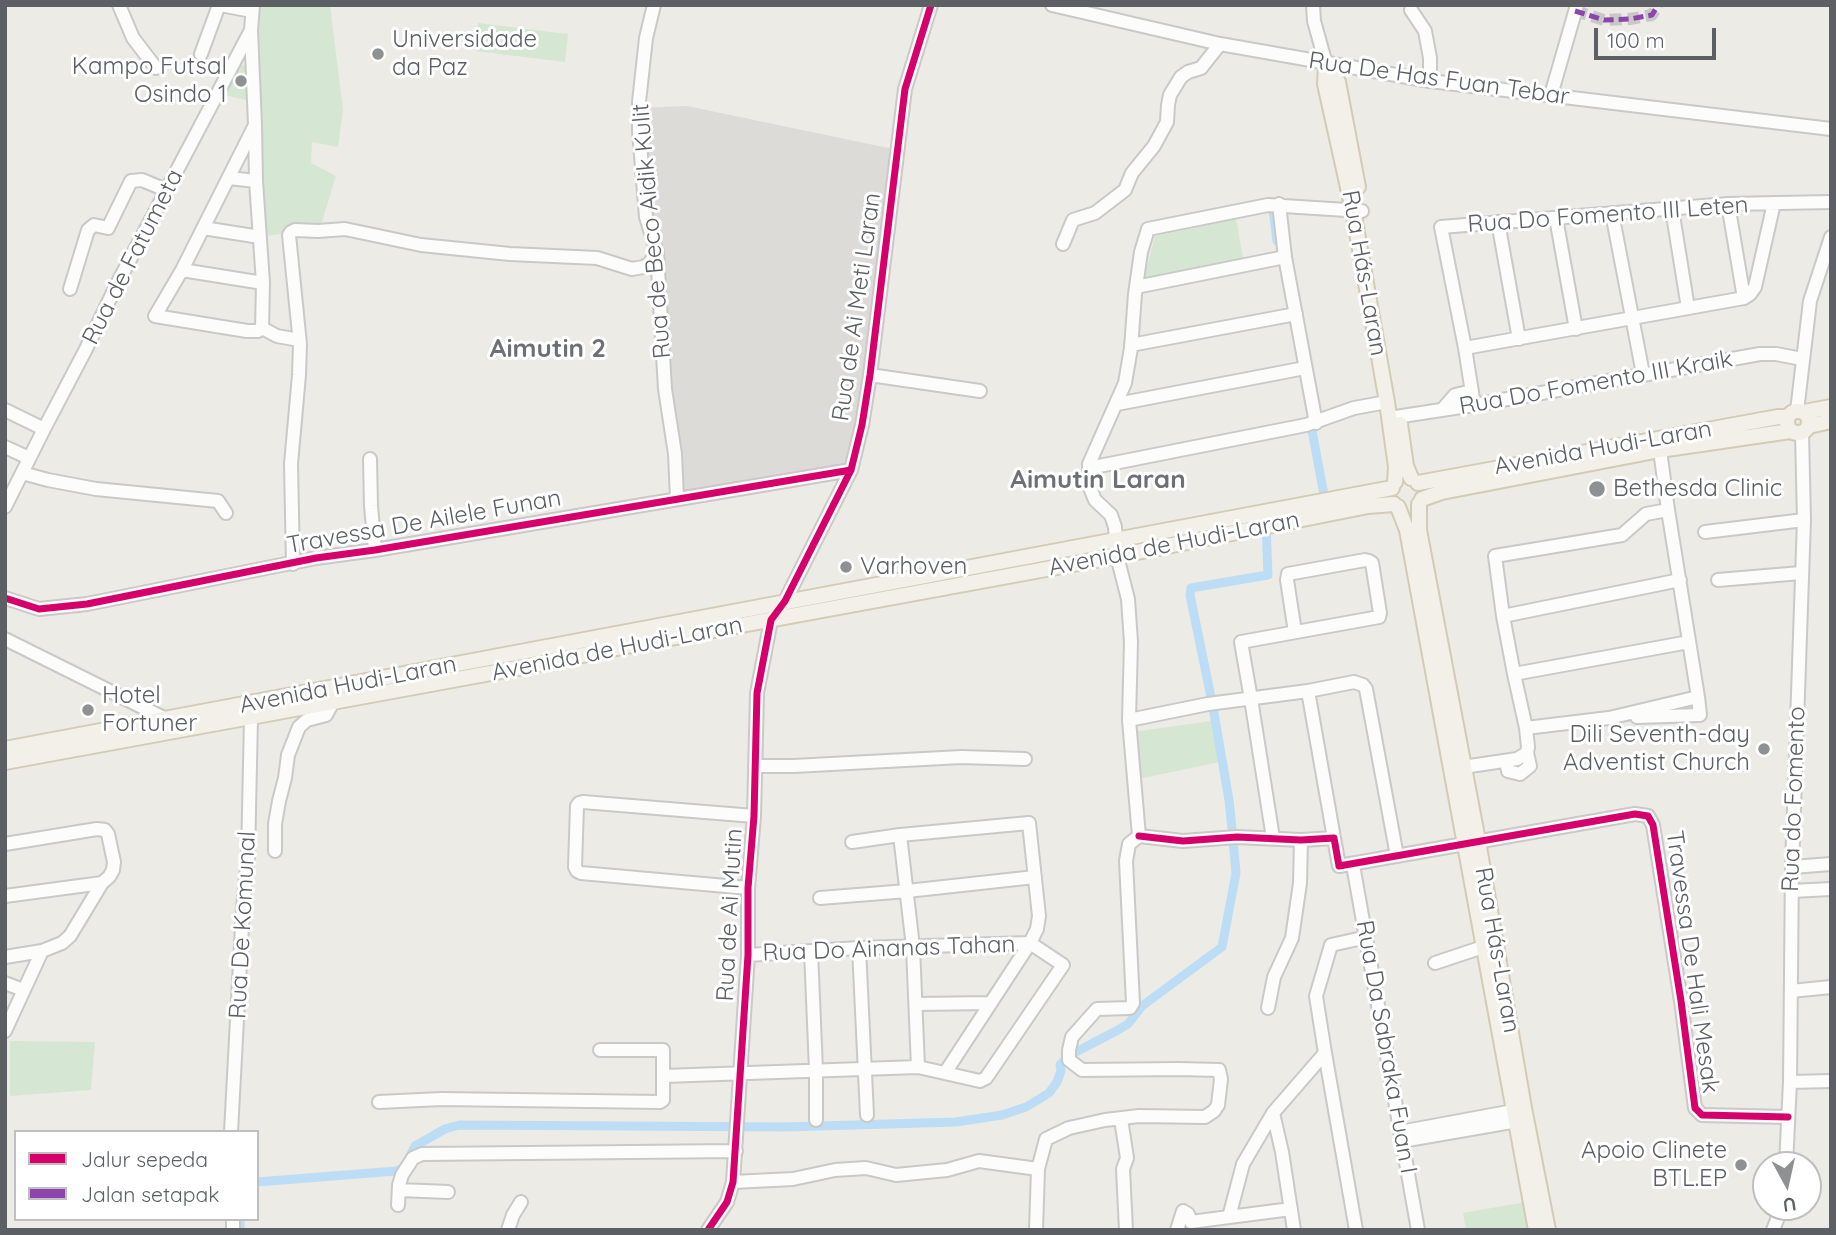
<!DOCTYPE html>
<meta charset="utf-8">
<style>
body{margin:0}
#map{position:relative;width:1836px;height:1235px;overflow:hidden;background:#ecebe6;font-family:Quicksand,sans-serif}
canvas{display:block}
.frame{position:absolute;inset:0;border:7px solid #5c6064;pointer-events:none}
.legend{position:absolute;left:14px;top:1130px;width:245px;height:91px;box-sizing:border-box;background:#fff;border:2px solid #bebfc1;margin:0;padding:9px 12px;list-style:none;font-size:21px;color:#5c6064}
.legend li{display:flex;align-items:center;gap:14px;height:35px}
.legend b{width:35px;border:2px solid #bebfc1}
.north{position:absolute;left:1752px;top:1151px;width:70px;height:70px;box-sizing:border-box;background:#fff;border:2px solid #bebfc1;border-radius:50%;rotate:172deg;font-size:19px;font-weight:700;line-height:28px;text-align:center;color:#5c6064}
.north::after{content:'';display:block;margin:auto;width:24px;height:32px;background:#8e9192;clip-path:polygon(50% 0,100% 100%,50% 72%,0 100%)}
.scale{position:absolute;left:1594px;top:28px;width:122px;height:32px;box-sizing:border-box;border:4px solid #5c6064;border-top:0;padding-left:9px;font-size:21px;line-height:24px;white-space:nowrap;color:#5c6064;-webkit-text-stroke:5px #fff;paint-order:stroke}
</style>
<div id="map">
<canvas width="1836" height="1235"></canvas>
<div class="frame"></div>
<ul class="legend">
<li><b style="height:9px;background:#d6006c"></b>Jalur sepeda</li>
<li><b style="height:9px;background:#8e44ad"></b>Jalan setapak</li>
</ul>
<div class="north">U</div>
<div class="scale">100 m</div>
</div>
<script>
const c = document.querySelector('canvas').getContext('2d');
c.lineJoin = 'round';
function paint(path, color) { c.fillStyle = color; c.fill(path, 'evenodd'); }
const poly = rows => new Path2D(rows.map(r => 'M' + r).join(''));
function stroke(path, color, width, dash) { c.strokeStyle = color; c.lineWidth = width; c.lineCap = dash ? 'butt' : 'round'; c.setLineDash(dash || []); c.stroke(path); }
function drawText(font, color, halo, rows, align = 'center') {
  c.font = font + ' Quicksand,sans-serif'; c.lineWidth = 6; c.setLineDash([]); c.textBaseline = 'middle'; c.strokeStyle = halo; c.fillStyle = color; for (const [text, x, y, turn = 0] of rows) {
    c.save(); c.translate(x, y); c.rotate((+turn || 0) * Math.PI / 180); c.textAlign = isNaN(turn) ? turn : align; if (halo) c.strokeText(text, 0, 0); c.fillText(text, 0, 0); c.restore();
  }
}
paint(poly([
 [687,106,898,150,862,428,850,462,683,494,638,108]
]), '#dddbd7');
paint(poly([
 [253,5,330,5,343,110,338,147,312,142,311,163,336,176,320,228,260,237],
 [478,23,568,34,565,62,475,51],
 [238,63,251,68,249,101,225,95],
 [1236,219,1244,263,1143,283,1155,236],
 [1211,721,1220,762,1138,779,1133,732],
 [10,1041,95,1042,91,1090,10,1096],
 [1526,1202,1531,1230,1466,1230,1463,1213]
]), '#d5e7d2');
stroke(poly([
 [1272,202,1277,241],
 [1310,420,1325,500],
 [257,1182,396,1171,404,1168,415,1146,445,1129,459,1125,785,1127,956,1122,1002,1115,1026,1107,1049,1093,1057,1082,1061,1071,1060,1065,1070,1055,1118,1030,1128,1024,1142,1006,1222,947,1236,873,1232,829,1229,800,1212,702,1190,595,1191,588,1268,575,1266,526],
 [240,1219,240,1230]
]), '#bcddf5', 9);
stroke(poly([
 [1575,11,1604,20,1630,19,1652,15,1658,5]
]), '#c8c8c6', 12, [12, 6]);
const minor = poly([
 [119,5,133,38,156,68],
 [220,5,252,11],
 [654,5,646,38,639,102,639,131,646,217,657,252,665,389,675,454,677,499],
 [1052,5,1220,44,1430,81,1831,129],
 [1313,5,1314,21,1326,64],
 [1411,10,1425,31,1430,58,1430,81],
 [251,30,255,125,256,181,263,283,262,328,258,331,247,331,155,316,182,270,255,125],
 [201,54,219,5],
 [1551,95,1577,5],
 [229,178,256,181],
 [1279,204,1285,257,1316,423],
 [1728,204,1744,298],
 [1672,209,1688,308],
 [1612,213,1643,374],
 [1556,218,1576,329],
 [1498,222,1519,339],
 [203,228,260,237],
 [1063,244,1073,220,1095,213,1125,190,1132,173,1154,146,1167,122,1168,105,1170,95,1181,77,1188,72,1201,68,1220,44],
 [182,270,263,283],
 [1136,287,1285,257],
 [70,289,88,230,94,225,108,228,131,181,142,180,166,190],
 [262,328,277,336,299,340],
 [1131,345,1296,314],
 [1465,348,1744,298,1750,294,1755,287,1774,203],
 [870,375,980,391],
 [1117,404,1305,368],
 [1474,405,1465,348,1441,227,1728,204,1831,202],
 [5,410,44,429],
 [1442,410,1455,395,1472,391],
 [1797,411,1810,301,1831,237],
 [1389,418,1474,405,1760,354,1776,354,1802,359],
 [5,447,29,458],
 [370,459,371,506,375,550],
 [1089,468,1306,425,1354,408,1387,402],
 [22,473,48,480,96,489,218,501,226,513],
 [5,507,44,429,86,349,117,284,251,30,253,5],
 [1705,532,1804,520],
 [1116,539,1115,527,1111,515,1095,500,1089,485,1089,464,1125,383,1131,348,1135,294,1141,252,1148,229,1268,205,1362,211],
 [1117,556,1128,599,1131,642,1129,720,1208,704,1308,691,1354,682,1363,685,1366,689,1397,856],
 [293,564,291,464,299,375,300,344,289,235,291,232,295,230,318,231,345,229,421,245,510,254,597,258,632,269,643,267,649,264,657,252],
 [1718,580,1801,573],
 [5,598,39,609,87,604,316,558,375,550,851,470],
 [1503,616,1680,580],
 [5,639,166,719],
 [1514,674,1689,642],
 [1308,691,1334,838],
 [1637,717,1700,715,1698,697],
 [1129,720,1139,836],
 [1526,728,1609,718,1698,697,1668,510,1660,450],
 [1506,761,1508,771,1520,774,1530,766,1527,753],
 [755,766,794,766,961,757,1025,759],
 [1463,767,1517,759,1527,753,1528,747,1526,728,1514,674,1503,616,1495,556,1622,535,1646,514,1668,510],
 [1139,836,1183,841,1237,837,1301,840,1334,838,1339,866,1635,814,1648,816,1653,825,1681,1001,1695,1108,1702,1115,1788,1117],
 [1273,838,1251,699,1241,642,1379,617,1380,613,1372,563,1369,561,1365,560,1288,574,1287,580,1295,632],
 [852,842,900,835],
 [5,844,97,829,105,830,108,834,114,862,113,870,109,877,102,883,70,936,62,943,42,951,5,957],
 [275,851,275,824,279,801,285,778,288,755,299,727,307,720,326,715,333,702],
 [1353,865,1418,1230],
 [1792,867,1831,864],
 [748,888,581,873,577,871,575,867,577,806,579,803,583,802,754,816],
 [1792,891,1831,889],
 [5,896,102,883],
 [820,898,907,891,1035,877],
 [859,948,867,1115],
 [811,951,816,1070,816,1120],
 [1435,963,1483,947],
 [5,983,23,990],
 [1791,991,1831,987],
 [916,1004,991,1003],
 [1268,1008,1274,977,1292,938,1300,883,1301,840],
 [5,1031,42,951],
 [1325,1053,1356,1230],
 [918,1067,913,947,900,835,1029,823,1039,916,1037,929,1030,943,945,1073],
 [664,1076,918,1067,980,1081,986,1078,1063,965,1030,943,859,948,748,955],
 [1790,1082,1831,1081],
 [379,1102,441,1099,660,1102,663,1100,663,1050,600,1050],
 [1273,1113,1243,1164,1229,1217,1291,1209],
 [1121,1119,1127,1158,1123,1169,1126,1230],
 [231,1132,243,907,248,857,251,718],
 [1400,1132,1524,1109],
 [1402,1141,1523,1120],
 [1786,1165,1790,1082,1792,867,1804,520,1802,433],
 [733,1182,793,1179,835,1170,866,1168,896,1175,947,1170,979,1161,1038,1169],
 [399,1190,448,1192],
 [398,1205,399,1185,402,1175,413,1158,422,1154,736,1151],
 [233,1219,233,1230],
 [508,1230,513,1215,521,1202],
 [708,1230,727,1202,733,1182,748,955,748,888,754,816,757,693,771,620,785,601,851,470,862,425,870,375,905,89,931,5],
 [1036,1230,1038,1169,1046,1139,1069,1128,1105,1120,1139,1116,1205,1117,1214,1111,1218,1105,1221,1079,1219,1070,1179,1069,1082,1070,1069,1060,1069,1050,1072,1037,1097,1009,1130,1008,1133,1003,1126,861,1129,844,1139,836],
 [1177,1230,1183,1211,1188,1214,1191,1222,1229,1217],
 [1294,1230,1282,1152,1273,1113,1325,1053,1316,996,1331,945,1367,937],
 [1773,1230,1782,1207]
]);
const major = poly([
 [1326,64,1325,84,1353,210,1387,402,1396,467,1395,482],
 [1326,64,1338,82,1358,187],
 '1787 422a11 11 0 1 1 22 0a11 11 0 1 1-22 0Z',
 [1804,412,1831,407],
 [1400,424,1406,466,1411,478],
 [1809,426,1831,421],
 [1418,483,1778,417,1788,417],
 [1422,499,1442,492,1660,450,1790,431],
 [1419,504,1419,530,1478,841,1524,1108,1548,1230],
 [1398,507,1407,530,1536,1230],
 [5,749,1392,488],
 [5,762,518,668,627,646,1117,556,1368,506,1394,504]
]);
stroke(minor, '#c8c9c8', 16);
stroke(major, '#d3cbb5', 18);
stroke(minor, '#fcfcfb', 12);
stroke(major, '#f2f0e8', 14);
stroke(poly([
 [1575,11,1604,20,1630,19,1652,15,1658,5]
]), '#8e44ad', 5, [10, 5]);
stroke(poly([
 [5,598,39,609,87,604,316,558,375,550,851,470],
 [1139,836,1183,841,1237,837,1301,840,1334,838,1339,866,1635,814,1648,816,1653,825,1681,1001,1695,1108,1702,1115,1788,1117],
 [708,1230,727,1202,733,1182,748,955,748,888,754,816,757,693,771,620,785,601,851,470,862,425,870,375,905,89,931,5]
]), '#d6006c', 7);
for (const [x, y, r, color] of [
 [378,54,7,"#8e9192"],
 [241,81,7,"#8e9192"],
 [1597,489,9,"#8e9192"],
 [846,567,7,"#8e9192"],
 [88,710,7,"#8e9192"],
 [1764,749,7,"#8e9192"],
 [1741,1165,7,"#8e9192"]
]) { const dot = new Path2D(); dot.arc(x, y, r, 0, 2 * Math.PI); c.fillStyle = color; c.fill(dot); stroke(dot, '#fff', 2.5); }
drawText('24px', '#5c6064', '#fff', [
 ["Universidade",392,40],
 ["da Paz",392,68],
 ["Kampo Futsal",227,67,"right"],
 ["Osindo 1",227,95,"right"],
 ["Bethesda Clinic",1613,489],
 ["Varhoven",860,567],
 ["Hotel",102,696],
 ["Fortuner",102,724],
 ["Dili Seventh-day",1750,735,"right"],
 ["Adventist Church",1750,763,"right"],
 ["Apoio Clinete",1727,1151,"right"],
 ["BTL.EP",1727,1179,"right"]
], 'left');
drawText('24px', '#5c6064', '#fff', [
 ["Rua De Has Fuan Tebar",1439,79,8],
 ["Rua Do Fomento III Leten",1608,215,-4],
 ["Rua de Beco Aidik Kulit",652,231,-95],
 ["Rua de Fatumeta",133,257,-63],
 ["Rua Hás-Laran",1364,273,80],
 ["Rua de Ai Meti Laran",857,307,-82],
 ["Rua Do Fomento III Kraik",1596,383,-10],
 ["Avenida Hudi-Laran",1603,448,-10],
 ["Travessa De Ailele Funan",424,522,-10],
 ["Avenida de Hudi-Laran",1174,544,-11],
 ["Avenida de Hudi-Laran",617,649,-11],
 ["Avenida Hudi-Laran",348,685,-11],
 ["Rua do Fomento",1794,799,-88],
 ["Rua de Ai Mutin",730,915,-87],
 ["Rua De Komunal",243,925,-87],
 ["Rua Do Ainanas Tahan",889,949,-2],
 ["Rua Hás-Laran",1497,950,80],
 ["Travessa De Hali Mesak",1692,962,82],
 ["Rua Da Sabraka Fuan I",1386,1047,80]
]);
drawText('bold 26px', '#6d7176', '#fff', [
 ["Aimutin 2",548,349],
 ["Aimutin Laran",1098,480]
]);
</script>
